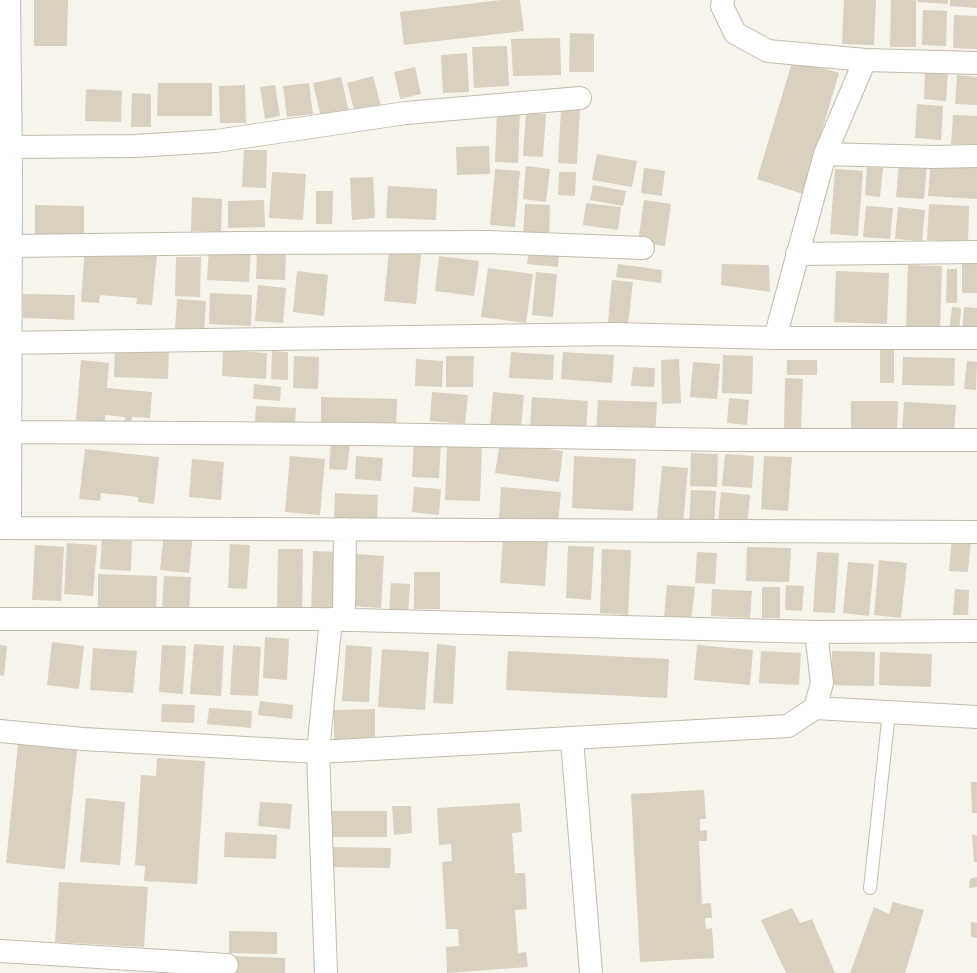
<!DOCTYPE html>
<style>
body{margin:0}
canvas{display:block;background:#f7f4eb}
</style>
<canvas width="977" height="973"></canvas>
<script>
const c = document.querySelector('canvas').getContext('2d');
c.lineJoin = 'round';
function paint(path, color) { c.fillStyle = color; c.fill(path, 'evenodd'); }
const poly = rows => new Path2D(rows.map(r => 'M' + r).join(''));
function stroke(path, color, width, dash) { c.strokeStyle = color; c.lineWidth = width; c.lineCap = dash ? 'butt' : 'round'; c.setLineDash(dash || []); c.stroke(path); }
paint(poly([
 [34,0,68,0,67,46,34,46],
 [501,0,520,0,524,31,404,45,400,12],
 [844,0,876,0,874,45,842,44],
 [891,0,916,0,916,47,890,47],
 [918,0,948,0,948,4,917,2],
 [950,0,977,0,977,8,950,6],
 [923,10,947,11,946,46,922,45],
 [954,15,977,16,977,49,953,48],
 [570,33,594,34,594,72,569,72],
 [560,38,561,75,513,76,511,39],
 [507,46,509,86,474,88,472,47],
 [467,53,469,92,443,93,441,55],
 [793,59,839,73,803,194,757,179],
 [415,67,421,94,400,99,394,72],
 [925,71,948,72,946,101,924,99],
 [957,75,977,77,977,105,955,104],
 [373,76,381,106,355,113,347,83],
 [341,77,349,112,321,118,313,83],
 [158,83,212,83,212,116,157,116],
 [309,83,313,114,287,117,283,86],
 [245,85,246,123,220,123,219,86],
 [275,85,280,116,265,119,260,87],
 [86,89,122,91,121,122,85,121],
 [132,93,151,94,151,127,131,127],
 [917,104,943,106,941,140,915,138],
 [561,109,580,110,577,164,558,163],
 [497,110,520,111,518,163,495,162],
 [526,113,546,114,543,157,523,156],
 [953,115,977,116,977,145,951,144],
 [489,146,490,174,457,175,456,147],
 [244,150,267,150,266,188,242,187],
 [597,154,637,161,632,187,592,180],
 [931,160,977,163,977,199,928,196],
 [899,163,927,165,924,199,896,197],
 [526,166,550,169,546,202,523,199],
 [867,167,883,168,880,197,865,195],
 [644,168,665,171,662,196,641,193],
 [495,169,520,171,515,227,490,225],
 [835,169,863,171,858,236,830,234],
 [272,172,306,174,303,220,269,218],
 [559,172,576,172,575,196,558,195],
 [373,177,375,218,352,220,350,178],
 [593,185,626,191,623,206,590,200],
 [388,186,437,189,436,220,386,218],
 [316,191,333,191,332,224,316,224],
 [192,197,222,199,221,232,191,231],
 [264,200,265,227,228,228,228,201],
 [644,200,671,204,665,246,638,242],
 [586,203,621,207,618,230,583,225],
 [525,204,550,205,549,236,523,235],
 [929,204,969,206,968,242,927,240],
 [35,205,84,206,84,235,35,234],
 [866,206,893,208,890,239,863,237],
 [898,207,925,210,922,241,895,239],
 [209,247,251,249,249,282,207,280],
 [85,248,157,254,152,305,136,304,137,298,100,295,99,303,81,302],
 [257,249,286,250,285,280,256,279],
 [529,249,559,252,558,267,527,264],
 [389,251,421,254,416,304,384,301],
 [439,256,479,261,474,296,435,291],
 [176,257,201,257,200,297,175,296],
 [962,258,977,258,977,293,962,293],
 [618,264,662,270,661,283,616,277],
 [722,264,769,265,770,292,721,285],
 [908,265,942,266,940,329,906,328],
 [488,268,533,274,526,323,481,317],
 [947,269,957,269,957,303,946,303],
 [297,271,328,275,324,316,293,312],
 [836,271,889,273,887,324,834,322],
 [536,272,557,274,553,317,532,315],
 [612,280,633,282,628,324,608,322],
 [258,285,286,288,283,323,255,321],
 [210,293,252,295,251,326,209,324],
 [23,294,75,295,74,320,23,318],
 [177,299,206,301,204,331,175,329],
 [952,307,961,308,959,334,949,333],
 [964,307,977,308,977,335,962,334],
 [115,346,169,348,168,379,114,377],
 [880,349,894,349,894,383,880,383],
 [223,350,267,353,266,379,222,376],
 [272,351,288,352,288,380,271,379],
 [511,352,554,355,553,380,509,378],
 [563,352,614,355,612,383,561,379],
 [723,355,753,356,752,394,722,393],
 [294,356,319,357,318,389,293,388],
 [446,356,474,356,473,387,446,387],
 [903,357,955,358,954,386,902,385],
 [416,359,443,361,442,387,415,386],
 [679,359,681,403,662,404,661,360],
 [81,360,109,363,107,388,152,392,150,418,132,417,131,424,124,423,125,417,105,415,105,422,76,420],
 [787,360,817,360,817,375,787,375],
 [967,361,977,362,976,390,964,389],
 [693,362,720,364,717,399,690,397],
 [633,367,655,368,654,387,631,386],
 [785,378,803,379,801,430,784,429],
 [254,384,281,387,280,401,253,399],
 [432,392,468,395,465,424,430,421],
 [493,392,524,395,521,429,490,426],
 [321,397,397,399,396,428,321,427],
 [532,397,588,401,586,432,530,428],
 [729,398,749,400,747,425,727,423],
 [598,400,657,402,655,435,596,432],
 [851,401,898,401,897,435,851,434],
 [904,402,956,405,954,434,902,431],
 [256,406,296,408,295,423,255,421],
 [331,441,350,443,347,470,329,469],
 [414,442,441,444,439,478,412,477],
 [500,443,563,451,559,482,495,473],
 [447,445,482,447,480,501,445,500],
 [85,449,159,457,154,504,138,502,138,497,101,493,100,501,79,499],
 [691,453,718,454,717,487,690,486],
 [725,454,754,456,752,488,722,486],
 [290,456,325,459,320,515,285,512],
 [356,456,383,458,381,481,355,479],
 [574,456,636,459,633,511,572,508],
 [764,456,792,457,788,511,761,509],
 [192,459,224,462,221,500,189,497],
 [662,466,688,468,683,523,657,520],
 [414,487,441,489,439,515,412,512],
 [501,487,561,492,558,523,499,519],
 [691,490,716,491,714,525,689,523],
 [721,492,750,495,747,527,718,524],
 [335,493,378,495,377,521,334,519],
 [164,533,193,535,189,573,160,570],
 [952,537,971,539,968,572,949,571],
 [503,538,548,542,545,586,500,583],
 [102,539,132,541,131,571,100,569],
 [67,543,97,545,93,596,64,594],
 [230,544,250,545,247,589,228,588],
 [35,545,64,547,61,601,32,600],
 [568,546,594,547,591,600,566,598],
 [747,547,791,548,789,582,746,581],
 [278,549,303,549,302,612,277,611],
 [602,549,631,550,628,615,600,613],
 [313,551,340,552,338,615,311,615],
 [697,552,717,553,715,584,695,583],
 [817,552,839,553,835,613,813,612],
 [354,554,384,556,381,608,351,606],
 [879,560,907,563,901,618,874,615],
 [848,562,874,564,869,616,843,613],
 [414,572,440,572,440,609,414,609],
 [98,574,157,576,156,610,98,608],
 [164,576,191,577,189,610,162,608],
 [391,583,410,584,408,614,389,613],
 [667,585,695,587,691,620,664,618],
 [786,585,804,586,802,611,785,610],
 [762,587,780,587,780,618,762,618],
 [712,589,752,591,750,618,711,616],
 [955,589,969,590,968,615,953,615],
 [265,637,289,639,287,680,263,678],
 [52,642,84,646,79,689,47,685],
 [194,644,224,646,221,696,190,694],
 [437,644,456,646,453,704,433,703],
 [0,645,7,646,4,676,0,675],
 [162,645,186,646,183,694,159,692],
 [233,645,261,647,258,696,230,695],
 [346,645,372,647,369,702,342,701],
 [697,645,753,650,750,685,694,680],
 [93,648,137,651,133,693,90,690],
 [382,649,429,652,425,710,378,707],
 [508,651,669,659,667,698,506,690],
 [761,651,801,653,799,685,759,683],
 [832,651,875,652,874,686,831,685],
 [880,652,932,654,931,687,879,685],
 [260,701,293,705,292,719,258,715],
 [162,704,195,705,194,723,161,722],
 [209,708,252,711,251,728,207,724],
 [375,709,375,741,334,742,334,710],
 [18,744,77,750,65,869,6,863],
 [157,758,205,761,197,884,144,881,145,866,135,865,141,775,156,776],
 [971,782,977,782,977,813,972,813],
 [704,790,706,819,700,819,700,831,707,830,707,841,699,841,702,904,711,903,712,918,705,918,706,929,712,928,714,958,640,962,631,794],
 [86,798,125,802,120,865,80,862],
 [260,802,292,804,290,829,258,826],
 [520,803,522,832,512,833,515,873,525,873,527,909,515,910,518,953,526,952,528,967,447,973,446,947,459,946,458,929,446,929,442,862,452,861,451,844,439,845,437,808],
 [392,806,411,806,412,833,394,835],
 [323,811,387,811,387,837,323,837],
 [225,832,277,835,276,859,224,857],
 [972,834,977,836,977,862,974,862],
 [327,847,391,848,390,868,326,867],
 [977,877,977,887,969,888,970,879],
 [59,882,148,887,144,947,55,942],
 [893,902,924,910,905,973,850,973,874,907,889,914],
 [792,908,800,923,812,919,835,973,786,973,761,920],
 [971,922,977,923,977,938,971,937],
 [229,931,277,932,277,954,229,953],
 [229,956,285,958,285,973,229,973]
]), '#dad0bf');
const service = poly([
 [870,888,889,712]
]);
const minor = poly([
 [9,0,11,167,10,528],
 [723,0,722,6,735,33,768,51,865,60],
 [11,147,135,146,216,141,406,113,580,98],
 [825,154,865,60,977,63],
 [11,246,241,243,488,242,643,248],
 [797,254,977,252],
 [775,338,825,154,933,157,977,156],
 [0,343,614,334,775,338,977,338],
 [10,432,364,434,728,440,977,440],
 [0,528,977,532],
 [0,619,315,619,816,632,977,631],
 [344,620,345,529],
 [815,708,977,717],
 [0,731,83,739,318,752,788,726,815,708,822,683,816,632],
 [572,739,591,973],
 [0,951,227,965],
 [326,973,318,752,331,619]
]);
stroke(service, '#c3bcac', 14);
stroke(minor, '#c3bcac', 24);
stroke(service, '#fff', 12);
stroke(minor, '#fff', 22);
</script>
